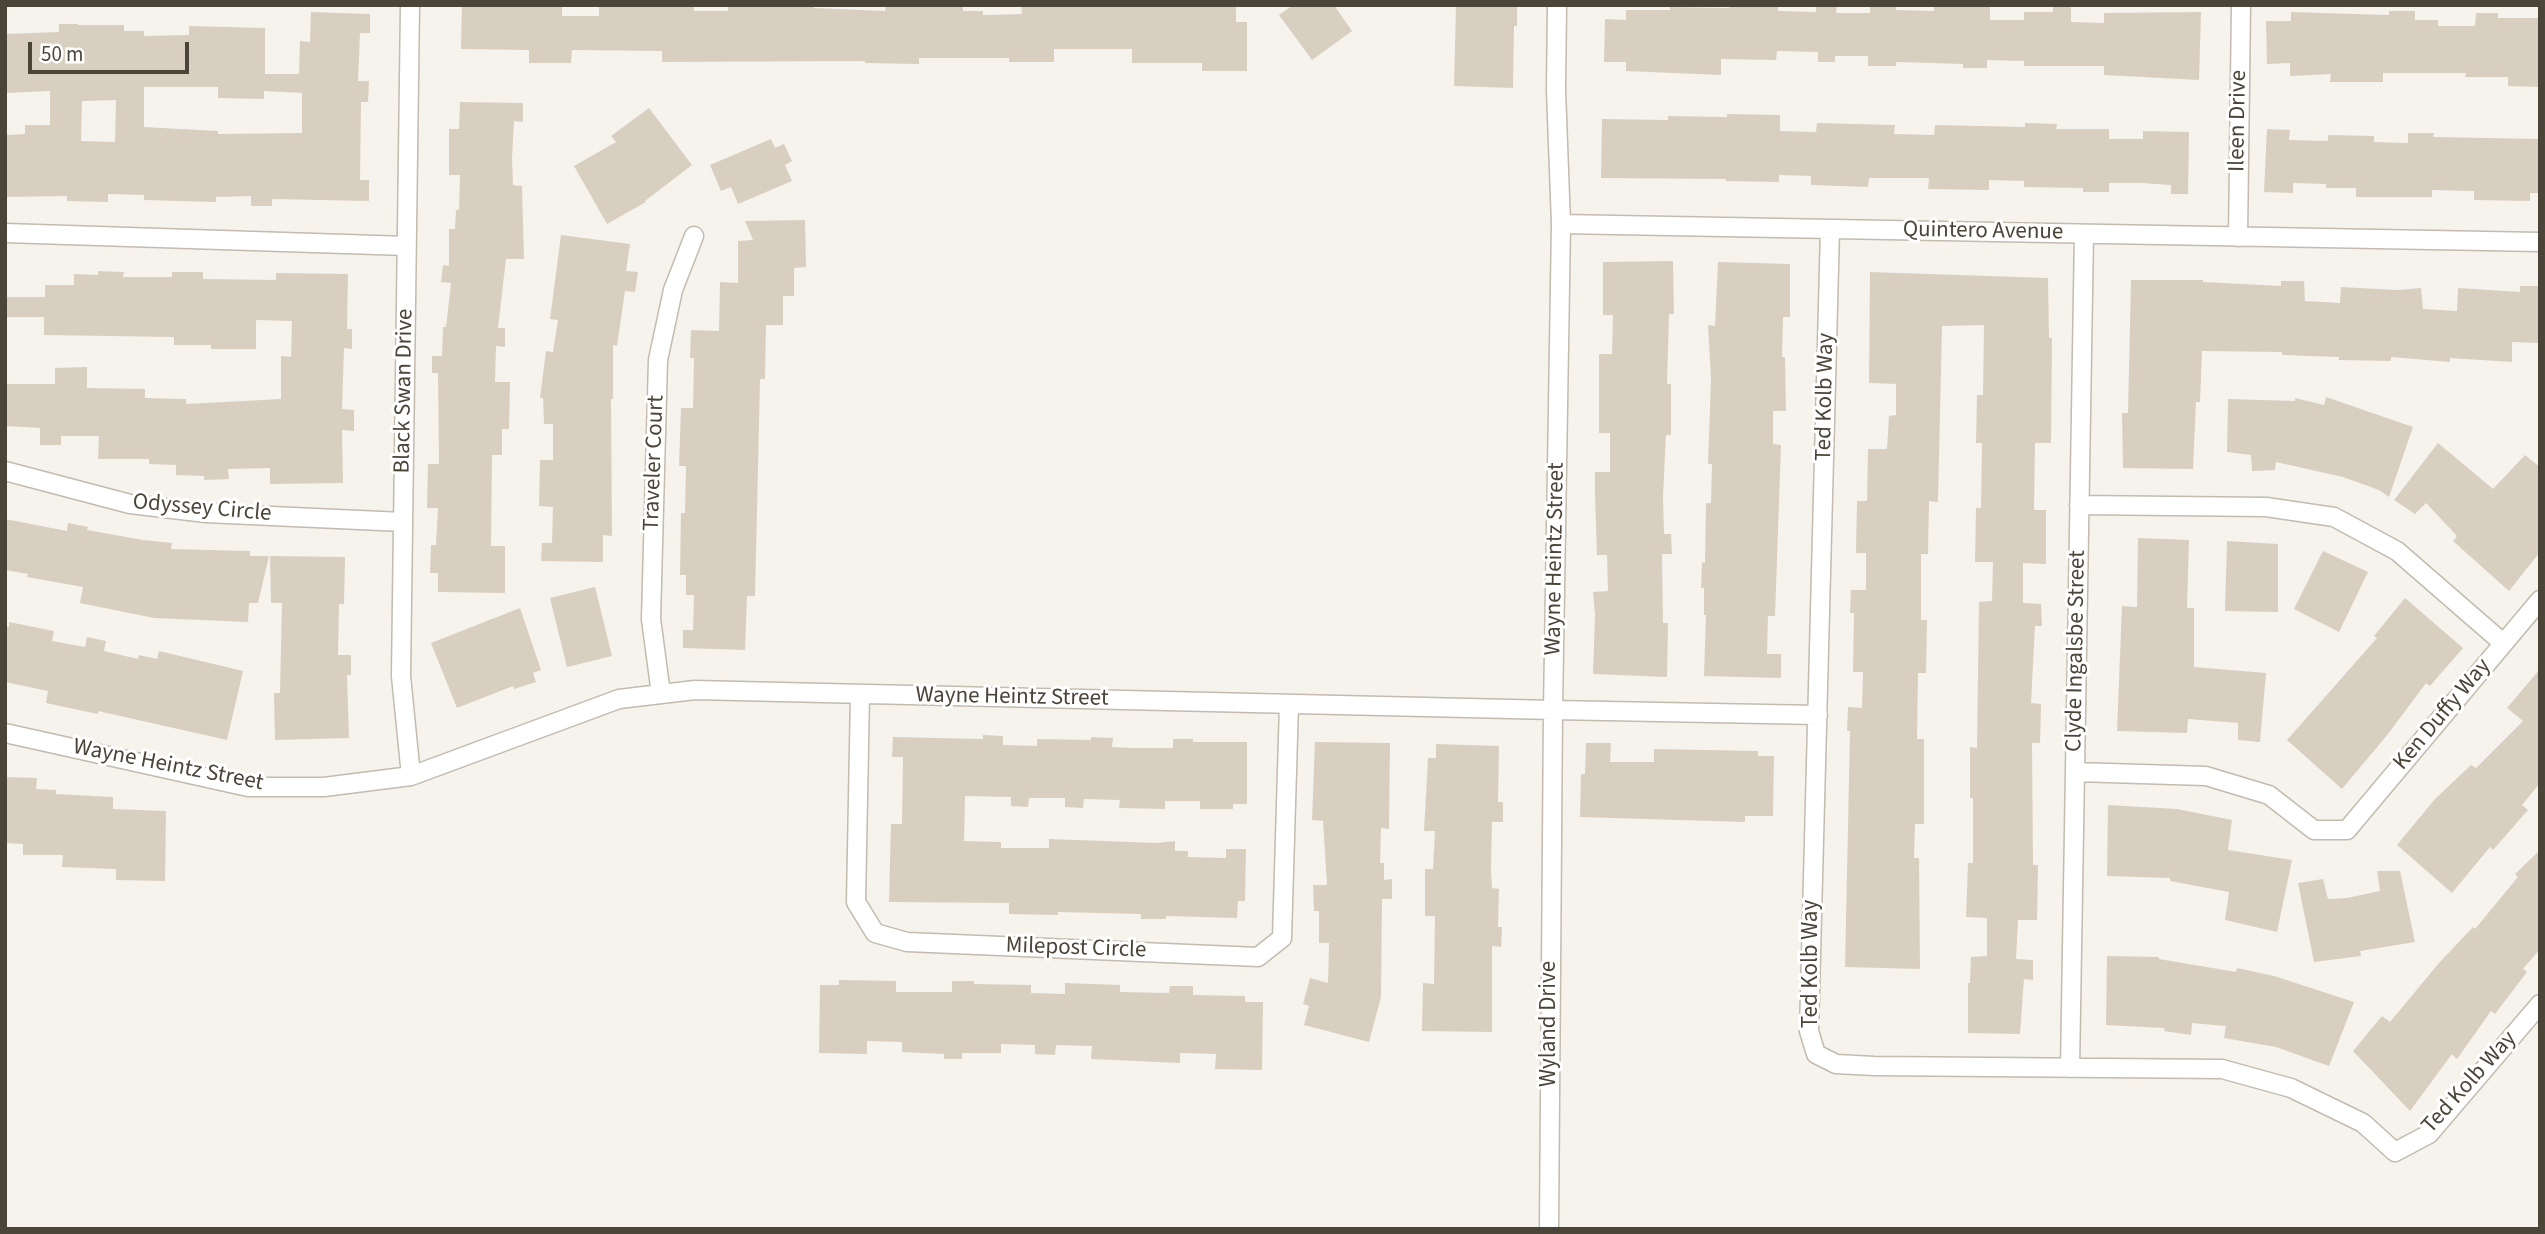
<!DOCTYPE html>
<style>
body{margin:0}
#map{position:relative;width:2545px;height:1234px;overflow:hidden;background:#f6f3ec;font-family:"Source Sans 3",sans-serif}
canvas{display:block}
.frame{position:absolute;inset:0;border:7px solid #4b4439;pointer-events:none}
.scale{position:absolute;left:28px;top:42px;width:161px;height:32px;box-sizing:border-box;border:4px solid #4b4439;border-top:0;padding-left:9px;font-size:21px;line-height:24px;white-space:nowrap;color:#4b4439;-webkit-text-stroke:5px #fff;paint-order:stroke}
</style>
<div id="map">
<canvas width="2545" height="1234"></canvas>
<div class="frame"></div>
<div class="scale">50 m</div>
</div>
<script>
const c = document.querySelector('canvas').getContext('2d');
c.lineJoin = 'round';
function paint(path, color) { c.fillStyle = color; c.fill(path, 'evenodd'); }
const poly = rows => new Path2D(rows.map(r => 'M' + r).join(''));
function stroke(path, color, width, dash) { c.strokeStyle = color; c.lineWidth = width; c.lineCap = dash ? 'butt' : 'round'; c.setLineDash(dash || []); c.stroke(path); }
function drawText(font, color, halo, rows, align = 'center') {
  c.font = font + ' "Source Sans 3",sans-serif'; c.lineWidth = 6; c.setLineDash([]); c.textBaseline = 'middle'; c.strokeStyle = halo; c.fillStyle = color; for (const [text, x, y, turn = 0] of rows) {
    c.save(); c.translate(x, y); c.rotate((+turn || 0) * Math.PI / 180); c.textAlign = isNaN(turn) ? turn : align; if (halo) c.strokeText(text, 0, 0); c.fillText(text, 0, 0); c.restore();
  }
}
paint(poly([
 [462,5,562,5,562,16,599,16,599,5,694,5,694,11,728,11,728,5,814,5,814,8,885,11,886,5,963,5,963,11,983,11,983,15,1022,14,1021,5,1236,5,1236,22,1247,22,1247,71,1202,71,1202,63,1132,63,1132,49,1054,49,1054,62,1009,62,1009,58,919,58,919,64,865,63,865,61,662,62,662,51,572,50,571,63,529,63,529,50,461,49],
 [1293,5,1334,5,1352,31,1312,60,1279,15],
 [1456,5,1517,6,1517,26,1514,26,1513,88,1454,86],
 [1729,5,1778,7,1778,11,1816,12,1816,5,1837,5,1836,13,1870,13,1870,5,1896,5,1896,10,1934,11,1934,5,1990,5,1990,20,2024,20,2024,12,2053,12,2053,5,2071,5,2071,22,2104,23,2104,13,2201,12,2199,80,2104,75,2104,66,2024,66,2024,61,1987,60,1987,68,1963,68,1963,64,1896,62,1896,66,1868,66,1868,56,1835,56,1835,62,1818,62,1818,52,1777,51,1776,60,1721,59,1721,75,1626,71,1626,62,1604,62,1605,19,1626,20,1626,10,1670,10,1670,7,1729,8],
 [2389,11,2415,11,2415,20,2438,20,2438,26,2475,26,2476,13,2498,13,2498,18,2540,18,2540,87,2508,86,2508,77,2465,77,2466,73,2383,73,2383,82,2330,82,2331,74,2290,76,2290,63,2267,64,2266,21,2291,21,2291,12,2389,15],
 [311,12,370,14,370,33,360,33,358,81,369,81,368,102,361,102,360,180,369,180,369,201,272,199,272,206,251,206,251,196,216,197,216,202,144,200,144,195,108,194,108,202,67,201,67,196,6,197,5,135,25,134,25,125,50,125,50,91,5,93,5,34,59,32,59,24,78,24,78,25,124,25,124,31,144,31,144,36,189,35,189,26,265,28,265,74,299,74,300,41,310,42],
 [144,87,218,87,218,98,264,99,264,91,302,93,302,133,218,134,218,131,144,127],
 [116,100,115,142,81,141,82,101],
 [460,102,523,103,523,122,514,121,512,158,513,185,522,186,524,259,506,259,498,328,505,328,505,347,496,346,495,382,510,382,509,429,502,429,502,455,492,455,491,546,505,546,505,593,438,592,438,573,430,573,431,545,436,545,438,508,427,508,428,464,439,464,438,373,432,373,432,356,442,356,443,327,446,327,451,283,441,282,443,265,449,266,449,229,455,229,456,210,459,210,460,175,449,175,449,129,459,129],
 [649,108,692,165,645,201,646,202,607,224,574,166,616,142,611,136],
 [1727,114,1780,115,1780,131,1816,132,1817,123,1895,125,1894,134,1934,135,1935,125,2025,127,2025,123,2057,124,2056,129,2109,129,2109,139,2143,139,2143,131,2189,132,2188,194,2171,194,2171,185,2142,183,2109,183,2109,192,2083,192,2083,188,2024,187,2024,181,1989,180,1989,190,1928,189,1929,178,1869,178,1868,187,1811,185,1811,176,1779,175,1779,182,1726,181,1726,179,1601,178,1602,119,1668,120,1668,116,1727,117],
 [2267,129,2290,130,2289,140,2328,141,2328,135,2374,136,2374,142,2408,143,2408,133,2434,133,2433,137,2540,139,2540,193,2530,193,2530,201,2474,200,2474,191,2432,190,2432,197,2356,197,2356,188,2326,188,2326,184,2293,183,2293,193,2264,192],
 [771,139,775,148,784,144,792,161,785,165,792,181,738,204,731,187,721,191,710,165],
 [805,220,806,267,794,268,794,296,783,296,783,325,766,325,765,379,760,379,755,596,747,596,745,650,683,648,683,630,693,630,694,595,686,595,686,575,680,575,681,513,685,513,686,466,679,466,681,408,693,408,694,358,690,358,691,330,719,331,720,282,738,283,738,241,753,240,745,221],
 [561,235,630,244,626,271,638,272,635,292,625,291,617,346,613,345,613,399,611,399,612,536,603,535,603,562,541,561,542,543,552,543,553,507,539,506,540,460,553,460,553,424,544,424,543,398,540,398,546,351,553,352,558,320,550,319],
 [1673,261,1674,314,1669,314,1667,384,1671,384,1671,435,1666,435,1663,496,1664,534,1671,534,1672,554,1662,554,1663,623,1668,623,1667,677,1593,674,1595,614,1593,592,1608,591,1607,555,1597,555,1595,495,1595,472,1610,472,1610,433,1599,433,1599,354,1612,354,1613,315,1603,315,1603,262],
 [1718,262,1790,264,1790,317,1783,317,1782,357,1785,357,1786,411,1773,411,1773,444,1781,445,1775,616,1768,616,1767,654,1781,654,1781,678,1704,676,1706,615,1704,615,1704,588,1701,588,1702,562,1705,563,1706,503,1711,503,1712,464,1708,464,1711,379,1708,325,1715,326],
 [98,271,124,272,123,277,172,277,172,272,203,272,203,279,276,280,276,273,348,274,347,329,352,329,352,349,344,348,342,409,354,410,354,431,342,430,343,483,270,484,270,468,228,469,229,479,204,480,204,476,176,475,176,465,149,464,149,459,98,459,99,436,61,436,61,445,40,445,40,428,5,426,5,384,55,384,55,368,87,367,87,388,145,389,145,398,186,399,186,404,281,399,281,356,291,357,292,321,256,320,256,349,211,349,211,345,174,345,174,337,44,335,44,317,5,317,5,297,45,297,45,285,74,285,74,274,98,275],
 [1870,272,2048,278,2049,338,2052,338,2051,443,2035,443,2034,510,2046,510,2046,564,2023,563,2023,603,2041,604,2042,626,2035,626,2031,703,2041,704,2040,743,2032,743,2033,865,2038,865,2037,920,2018,920,2016,959,2033,960,2033,980,2024,979,2020,1034,1968,1033,1968,983,1970,983,1971,957,1987,956,1987,918,1966,917,1968,863,1973,863,1973,798,1970,798,1970,747,1977,748,1979,602,1992,601,1993,562,1975,562,1976,508,1981,508,1982,443,1976,443,1977,395,1983,395,1984,325,1942,326,1938,502,1929,501,1928,554,1921,554,1921,620,1927,620,1926,673,1918,673,1917,739,1924,739,1924,824,1915,824,1914,858,1919,858,1920,969,1845,967,1850,731,1847,731,1848,707,1862,708,1863,672,1853,672,1854,613,1850,613,1851,590,1866,590,1866,553,1856,553,1857,501,1867,501,1868,449,1887,449,1889,416,1896,415,1896,384,1869,383],
 [2131,280,2203,280,2203,282,2281,286,2281,281,2304,281,2305,301,2340,303,2341,287,2397,290,2421,288,2423,309,2457,311,2458,288,2520,292,2520,286,2540,286,2540,343,2512,342,2512,362,2450,358,2450,362,2391,357,2391,361,2339,360,2339,357,2282,355,2282,352,2202,351,2200,402,2196,402,2193,469,2123,468,2122,413,2128,413],
 [2326,397,2413,427,2389,497,2379,490,2343,477,2276,462,2275,470,2252,471,2251,455,2227,452,2228,399,2295,401,2295,398,2324,405],
 [2438,443,2493,489,2525,455,2540,467,2540,552,2509,591,2453,541,2457,536,2426,503,2415,514,2394,500],
 [5,519,67,531,68,523,88,527,87,530,143,540,172,543,171,549,250,551,250,556,269,556,258,603,249,603,248,622,154,618,80,603,83,587,27,577,28,574,5,570],
 [2138,538,2189,540,2187,608,2194,608,2194,667,2266,673,2260,742,2238,740,2238,723,2188,719,2187,733,2117,731,2122,606,2137,607],
 [2227,541,2278,544,2278,612,2225,611],
 [2323,551,2368,572,2339,632,2294,609],
 [270,556,345,557,344,604,339,604,338,655,351,655,351,675,347,675,349,738,275,740,274,693,280,693,282,603,271,603],
 [595,587,612,656,567,667,550,598],
 [2405,598,2463,648,2430,686,2426,683,2388,734,2342,789,2287,740,2377,638,2374,636],
 [520,608,541,670,533,673,536,682,514,689,513,686,457,708,431,643],
 [9,622,54,631,52,641,85,647,87,637,106,641,104,651,138,659,139,655,157,659,159,651,243,671,227,740,98,711,98,714,46,703,48,691,5,682,5,627,9,627],
 [2540,669,2540,783,2522,805,2528,810,2493,850,2490,847,2452,893,2397,845,2435,799,2471,765,2476,768,2523,721,2507,708],
 [983,735,1003,736,1003,745,1037,746,1037,739,1091,740,1091,737,1113,738,1112,747,1133,748,1173,748,1173,739,1193,739,1193,742,1247,742,1247,804,1233,804,1233,809,1200,809,1200,801,1165,801,1165,809,1119,808,1120,800,1084,799,1083,808,1065,807,1065,798,1029,798,1028,807,1011,806,1011,797,965,796,964,841,1001,842,1001,848,1049,848,1049,839,1157,843,1175,841,1175,851,1188,851,1188,857,1226,858,1226,849,1246,849,1245,901,1238,901,1237,918,1166,916,1166,919,1141,919,1141,914,1058,912,1058,915,1009,914,1009,903,889,902,891,824,902,824,903,757,892,757,893,737,983,739],
 [1315,742,1390,743,1389,829,1381,828,1380,863,1384,863,1384,880,1392,879,1392,899,1382,899,1381,997,1369,1042,1304,1025,1309,1006,1303,1004,1310,978,1328,983,1329,943,1319,943,1319,911,1314,911,1313,885,1327,885,1323,821,1312,820],
 [1586,743,1611,743,1610,762,1654,762,1654,749,1758,751,1758,756,1774,756,1773,816,1745,816,1745,822,1580,817,1581,774,1585,774],
 [1436,744,1499,746,1498,802,1503,802,1503,822,1492,822,1491,870,1492,888,1499,889,1498,927,1502,927,1501,947,1492,946,1492,1032,1422,1031,1423,983,1434,984,1435,916,1425,916,1425,869,1433,869,1435,831,1424,831,1428,758,1436,758],
 [5,777,37,778,36,789,56,790,56,794,113,797,113,809,166,811,165,881,116,880,116,869,62,867,63,855,23,855,23,844,5,843],
 [2108,805,2177,809,2232,820,2228,850,2292,860,2277,932,2225,920,2229,892,2170,881,2170,878,2107,876],
 [2540,850,2540,949,2523,969,2527,972,2495,1014,2491,1011,2457,1059,2452,1054,2410,1111,2353,1051,2382,1016,2390,1022,2439,963,2473,927,2475,929,2518,877,2515,874],
 [2377,871,2400,871,2415,942,2360,951,2361,956,2314,962,2298,883,2323,879,2328,899,2347,898,2380,891],
 [2107,956,2159,957,2159,959,2236,972,2237,968,2274,976,2354,1002,2329,1066,2276,1047,2224,1038,2226,1026,2192,1023,2191,1035,2164,1031,2165,1028,2106,1025],
 [839,980,896,981,896,992,952,992,952,981,974,981,974,984,1031,985,1031,993,1065,994,1065,983,1120,985,1120,992,1169,993,1170,986,1193,986,1193,995,1245,996,1245,1002,1263,1002,1262,1070,1215,1069,1216,1054,1180,1053,1180,1063,1091,1059,1092,1046,1056,1045,1055,1055,1035,1054,1035,1045,1001,1044,1001,1053,962,1053,962,1059,944,1059,944,1054,902,1052,902,1042,867,1041,867,1054,819,1053,820,985,839,985]
]), '#d8cfc1');
const street = poly([
 [410,5,401,676,411,776],
 [1557,5,1556,90,1561,224,2540,242],
 [1830,229,1809,1031,1816,1054,1836,1064,1874,1066,2222,1069,2291,1088,2363,1123,2395,1152,2429,1134,2540,1004],
 [5,233,407,246],
 [2238,237,2241,5],
 [5,471,130,504,206,513,403,522],
 [2079,505,2266,507,2334,517,2397,551,2503,643],
 [661,694,651,619,658,360,673,290,694,236],
 [860,695,856,902,875,933,907,942,1258,957,1282,938,1289,704],
 [5,733,248,787,324,787,411,776,619,699,695,690,1553,710,1561,224],
 [2075,772,2206,776,2269,795,2314,830,2347,830,2540,600],
 [2070,1068,2084,234],
 [1549,1229,1553,710,1818,715]
]);
stroke(street, '#c2bbae', 21);
stroke(street, '#fff', 18);
drawText('23px', '#4b4439', '#fff', [
 ["Ileen Drive",2239,121,-89],
 ["Quintero Avenue",1983,232,1],
 ["Black Swan Drive",405,391,-89],
 ["Ted Kolb Way",1826,397,-89],
 ["Traveler Court",655,463,-88],
 ["Odyssey Circle",202,509,5],
 ["Wayne Heintz Street",1556,559,-89],
 ["Clyde Ingalsbe Street",2077,651,-89],
 ["Wayne Heintz Street",1012,698,1],
 ["Ken Duffy Way",2443,715,-50],
 ["Wayne Heintz Street",168,766,11],
 ["Milepost Circle",1076,949,2],
 ["Ted Kolb Way",1812,964,-90],
 ["Wyland Drive",1550,1024,-90],
 ["Ted Kolb Way",2470,1083,-48]
]);
</script>
